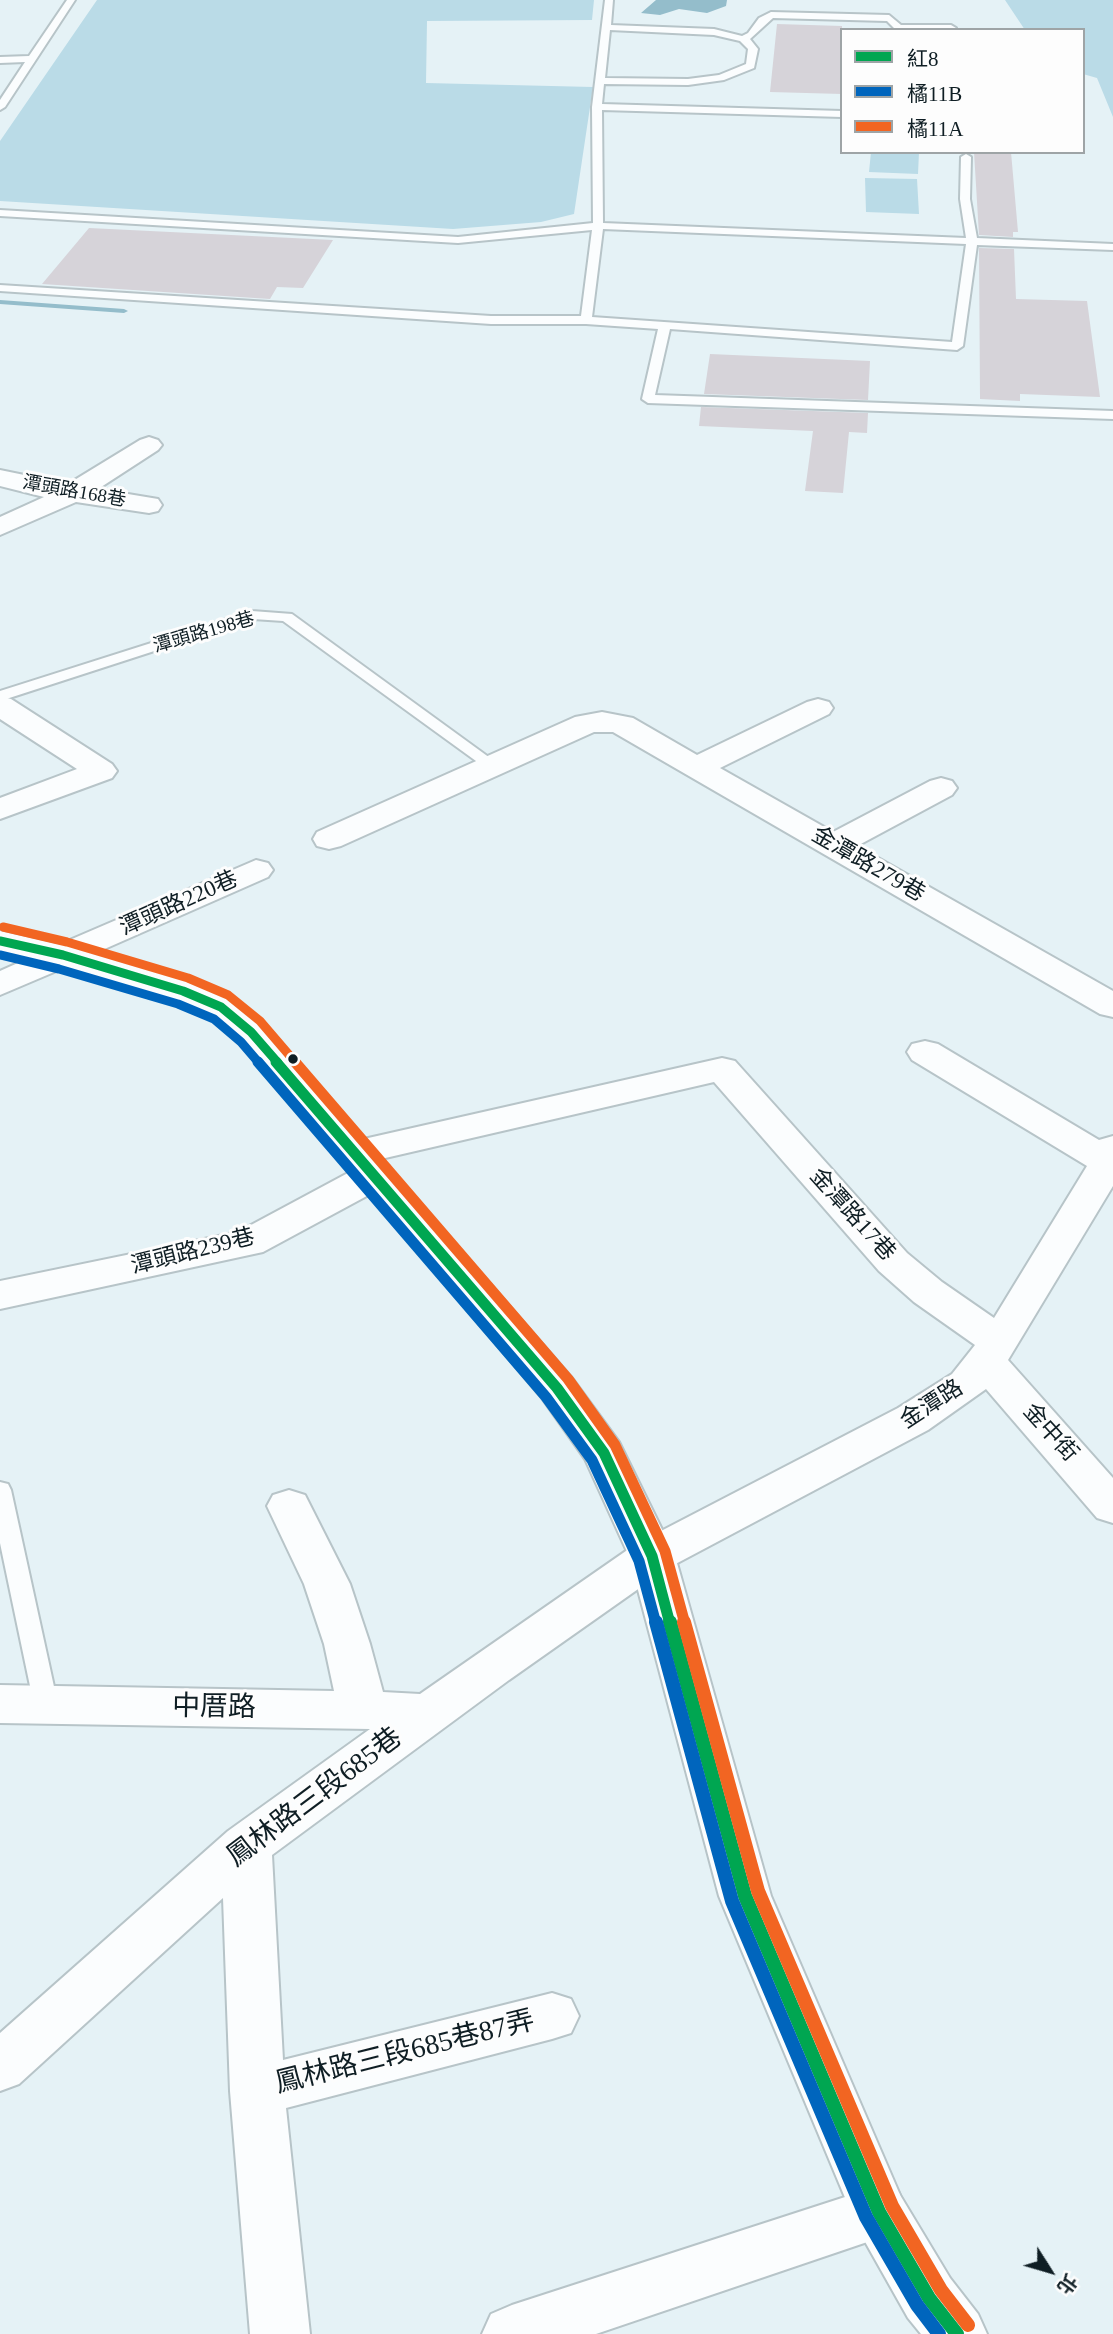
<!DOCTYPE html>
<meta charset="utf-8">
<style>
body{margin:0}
#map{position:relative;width:1113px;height:2334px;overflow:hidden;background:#e5f2f6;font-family:"Times New Roman","Noto Sans TC",serif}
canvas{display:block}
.legend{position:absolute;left:840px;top:28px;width:245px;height:126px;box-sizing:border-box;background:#fdfdfd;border:2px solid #9ea4a6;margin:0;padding:9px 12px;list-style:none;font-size:21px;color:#0f1e24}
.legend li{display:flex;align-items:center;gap:14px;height:35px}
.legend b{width:35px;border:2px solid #9ea4a6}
.north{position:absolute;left:1015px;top:2236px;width:70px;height:70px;-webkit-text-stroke:5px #fdfdfd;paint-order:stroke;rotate:127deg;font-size:19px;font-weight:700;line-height:28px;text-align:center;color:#0f1e24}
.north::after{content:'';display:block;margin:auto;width:24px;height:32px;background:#0f1e24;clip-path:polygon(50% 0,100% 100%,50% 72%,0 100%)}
</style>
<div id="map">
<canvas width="1113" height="2334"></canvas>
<ul class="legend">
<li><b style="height:9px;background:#00a651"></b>紅8</li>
<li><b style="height:9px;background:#0065bd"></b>橘11B</li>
<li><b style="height:9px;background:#f26522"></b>橘11A</li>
</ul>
<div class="north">北</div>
</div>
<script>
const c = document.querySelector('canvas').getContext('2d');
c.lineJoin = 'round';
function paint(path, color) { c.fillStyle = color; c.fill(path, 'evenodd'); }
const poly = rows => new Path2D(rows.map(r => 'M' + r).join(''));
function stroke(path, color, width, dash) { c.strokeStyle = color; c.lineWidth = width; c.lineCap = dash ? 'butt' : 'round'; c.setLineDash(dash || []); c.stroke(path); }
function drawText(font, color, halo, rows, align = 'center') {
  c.font = font + ' "Times New Roman","Noto Sans TC",serif'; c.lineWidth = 6; c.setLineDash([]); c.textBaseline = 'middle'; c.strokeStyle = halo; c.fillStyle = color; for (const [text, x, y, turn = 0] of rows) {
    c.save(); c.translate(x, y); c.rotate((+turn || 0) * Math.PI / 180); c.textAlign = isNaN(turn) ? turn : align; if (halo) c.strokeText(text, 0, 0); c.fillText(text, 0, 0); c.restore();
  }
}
paint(poly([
 [97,0,594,0,592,20,427,21,426,83,593,87,574,214,541,222,453,229,0,201,0,141],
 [1005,0,1113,0,1113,117,1097,78,1083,74,1083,30,1025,30],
 [871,152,919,152,918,174,869,172],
 [865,178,917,179,919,214,866,212]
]), '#badbe7');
paint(poly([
 [656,0,727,0,726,6,707,13,679,9,660,15,641,13]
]), '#94bdcb');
paint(poly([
 [0,300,124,309,128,311,124,313,0,304,0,300]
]), '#94bdcb');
paint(poly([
 [777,24,842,26,842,94,770,92],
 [974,152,1011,152,1018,232,1013,232,1013,237,979,235],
 [89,228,333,240,303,288,277,287,270,299,42,284],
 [979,248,1014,249,1016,299,1087,301,1100,397,1020,394,1020,401,980,399],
 [710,354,870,361,868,400,704,394],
 [701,407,868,413,867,433,849,432,843,493,805,491,813,431,699,426]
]), '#d6d3d9');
const lane = poly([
 [67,0,75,0,5,107,0,110,0,100,25,62,0,63,0,57,29,56,67,0],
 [605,0,613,0,611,25,714,29,742,36,748,33,759,18,771,12,889,15,901,25,951,25,956,28,896,30,887,21,773,18,750,39,758,49,754,68,724,80,688,85,604,84,602,104,842,111,842,117,602,110,603,223,966,238,960,199,961,157,966,154,971,157,970,199,977,238,1113,244,1113,250,977,245,963,346,957,350,670,329,655,395,1113,411,1113,419,648,403,642,399,658,329,586,324,491,324,0,291,0,285,491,316,581,316,592,230,458,243,0,216,0,210,458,237,593,223,592,107,605,0],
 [610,30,714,35,740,41,748,49,746,64,719,75,688,79,605,78,610,30],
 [603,229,966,244,952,342,592,317,603,229],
 [252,611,292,614,501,766,499,769,487,769,283,621,253,619,0,701,0,691,252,611],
 [0,1482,8,1484,11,1490,58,1705,54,1712,46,1714,38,1712,34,1705,0,1543,0,1482]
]);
const street = poly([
 [149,437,158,440,162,445,158,450,98,489,158,499,162,505,158,511,149,513,76,502,0,535,0,517,44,497,0,486,0,470,68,484,140,440,149,437],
 [0,696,11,699,112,764,117,771,112,778,0,819,0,798,77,769,0,719,0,696],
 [818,699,829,702,833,708,829,714,720,768,833,832,930,781,941,778,952,781,957,788,952,795,857,846,1113,991,1113,1017,1100,1014,613,732,594,732,341,846,329,849,317,846,313,839,317,832,575,717,602,712,633,718,697,755,807,702,818,699],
 [256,860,268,863,273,870,268,877,75,962,63,965,51,962,46,955,51,948,256,860],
 [925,1041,938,1044,1099,1140,1113,1136,1113,1186,1008,1360,1113,1478,1113,1523,1097,1518,986,1389,928,1430,668,1568,509,1680,272,1855,283,2060,552,1993,571,1999,579,2016,571,2033,552,2039,286,2108,310,2334,250,2334,230,2091,223,1898,19,2084,0,2091,0,2033,228,1831,370,1729,0,1723,0,1685,334,1691,324,1644,304,1584,267,1506,273,1495,289,1490,305,1495,350,1584,370,1644,383,1692,420,1694,636,1544,898,1408,952,1374,975,1345,914,1302,879,1271,714,1082,355,1165,341,1161,336,1153,341,1145,355,1141,722,1058,735,1061,907,1253,942,1282,994,1318,1087,1166,912,1060,907,1052,912,1044,925,1041],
 [375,1163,389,1166,394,1175,389,1184,263,1252,0,1309,0,1281,238,1232,361,1166,375,1163],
 [879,2186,899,2193,907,2212,899,2231,879,2238,596,2334,482,2334,491,2314,512,2305,879,2186]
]);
const secondary = poly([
 [0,931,75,948,196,983,234,999,264,1024,572,1378,619,1442,675,1556,771,1896,900,2195,950,2278,978,2314,987,2334,921,2334,908,2318,859,2231,719,1896,629,1556,585,1459,542,1398,238,1040,208,1015,170,999,66,967,0,995,0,971,29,958,0,951,0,931]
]);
stroke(lane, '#b7c4c8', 4);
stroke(street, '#b7c4c8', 4);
stroke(secondary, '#b7c4c8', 4);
paint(lane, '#fbfdfe');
paint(street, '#fbfdfe');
paint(secondary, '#fbfdfe');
stroke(poly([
 [0,941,63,955,183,991,221,1007,251,1032,278,1063]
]), '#00a651', 9);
stroke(poly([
 [276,1062,557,1388,604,1453,652,1556,670,1624]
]), '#00a651', 11);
stroke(poly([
 [670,1622,745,1896,879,2212,929,2298,957,2334]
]), '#00a651', 14);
stroke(poly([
 [0,955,59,969,178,1004,214,1019,241,1042,259,1063]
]), '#0065bd', 9);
stroke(poly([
 [258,1062,546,1397,592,1460,639,1561,656,1624]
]), '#0065bd', 11);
stroke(poly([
 [656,1622,732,1901,866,2217,917,2305,939,2334]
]), '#0065bd', 14);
stroke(poly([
 [3,927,67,942,188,978,228,995,260,1021,296,1063]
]), '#f26522', 9);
stroke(poly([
 [295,1062,568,1379,615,1445,665,1551,685,1624]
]), '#f26522', 11);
stroke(poly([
 [684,1622,758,1891,892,2206,941,2290,968,2325]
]), '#f26522', 14);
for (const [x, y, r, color] of [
 [293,1059,6,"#0f1e24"]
]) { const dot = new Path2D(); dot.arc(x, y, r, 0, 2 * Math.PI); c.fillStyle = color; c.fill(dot); stroke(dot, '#fdfdfd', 2.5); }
drawText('19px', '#0f1e24', '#fdfdfd', [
 ["潭頭路168巷",74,492,10],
 ["潭頭路198巷",204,633,-16]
]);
drawText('23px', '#0f1e24', '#fdfdfd', [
 ["金潭路279巷",868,865,30],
 ["潭頭路220巷",179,904,-24],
 ["金潭路17巷",852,1215,48],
 ["潭頭路239巷",193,1252,-14],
 ["金潭路",932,1405,-33],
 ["金中街",1050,1433,48]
]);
drawText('28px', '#0f1e24', '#fdfdfd', [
 ["中厝路",214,1708,1],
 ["鳳林路三段685巷",315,1798,-37],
 ["鳳林路三段685巷87弄",405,2053,-14]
]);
</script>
